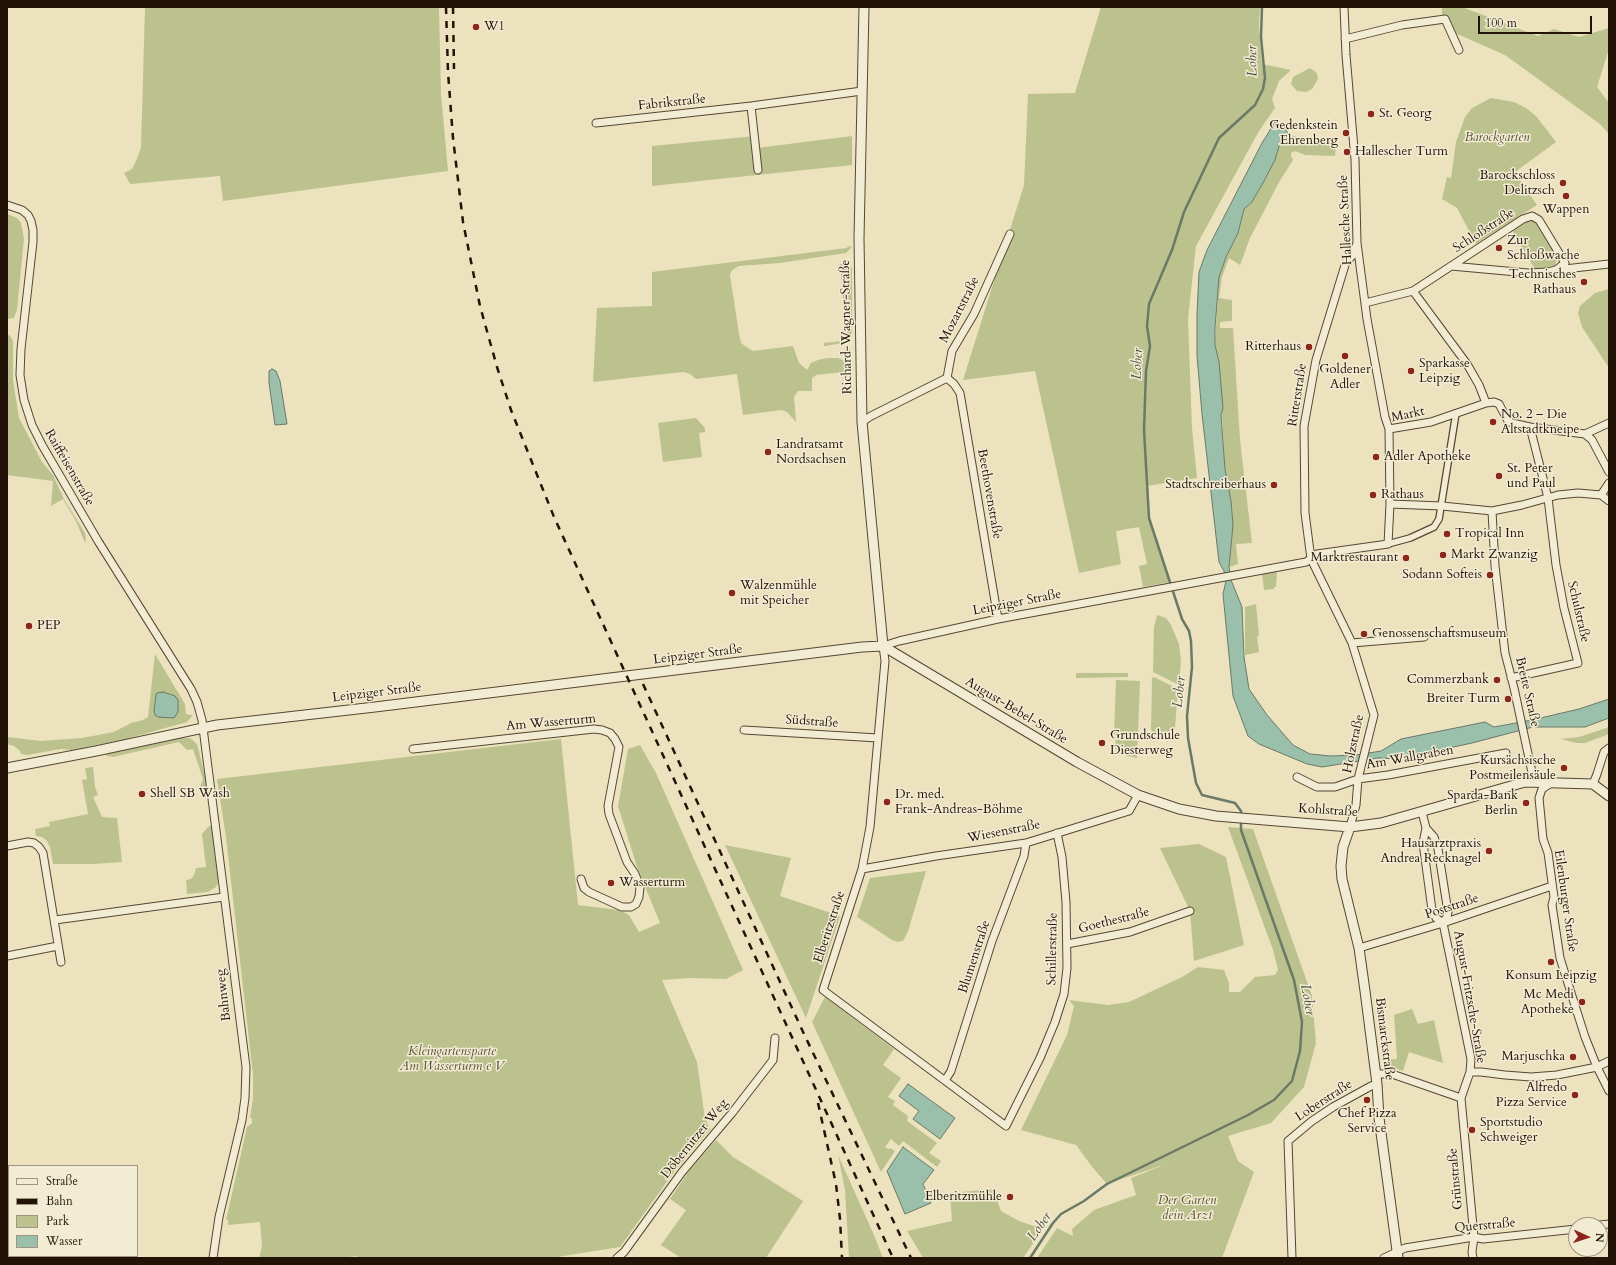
<!DOCTYPE html>
<meta charset="utf-8">
<style>
body{margin:0}
#map{position:relative;width:1616px;height:1265px;overflow:hidden;background:#ece2bd;font-family:Cardo,serif}
canvas{display:block}
.frame{position:absolute;inset:0;border:8px solid #231307;pointer-events:none}
.legend{position:absolute;left:8px;top:1165px;width:130px;height:92px;box-sizing:border-box;background:#f3ecd4;border:1px solid #a09582;margin:0;padding:5px 7px;list-style:none;font-size:12px;color:#231307}
.legend li{display:flex;align-items:center;gap:8px;height:20px}
.legend b{width:20px;border:1px solid #a09582}
.north{position:absolute;left:1568px;top:1217px;width:40px;height:40px;box-sizing:border-box;background:#f3ecd4;border:1px solid #a09582;border-radius:50%;rotate:93deg;font-size:11px;font-weight:700;line-height:16px;text-align:center;color:#231307}
.north::after{content:'';display:block;margin:auto;width:14px;height:18px;background:#8f2418;clip-path:polygon(50% 0,100% 100%,50% 72%,0 100%)}
.scale{position:absolute;left:1478px;top:16px;width:114px;height:18px;box-sizing:border-box;border:2px solid #231307;border-top:0;padding-left:5px;font-size:12px;line-height:14px;white-space:nowrap;color:#231307;-webkit-text-stroke:3px #f3ecd4;paint-order:stroke}
</style>
<div id="map">
<canvas width="1616" height="1265"></canvas>
<div class="frame"></div>
<ul class="legend">
<li><b style="height:5px;background:#f3ecd4"></b>Straße</li>
<li><b style="height:5px;background:#231307"></b>Bahn</li>
<li><b style="height:11px;background:#bcc28e"></b>Park</li>
<li><b style="height:11px;background:#9abfaa"></b>Wasser</li>
</ul>
<div class="north">N</div>
<div class="scale">100 m</div>
</div>
<script>
const c = document.querySelector('canvas').getContext('2d');
c.lineJoin = 'round';
function paint(path, color) { c.fillStyle = color; c.fill(path, 'evenodd'); }
const poly = rows => new Path2D(rows.map(r => 'M' + r).join(''));
function stroke(path, color, width, dash) { c.strokeStyle = color; c.lineWidth = width; c.lineCap = dash ? 'butt' : 'round'; c.setLineDash(dash || []); c.stroke(path); }
function drawText(font, color, halo, rows, align = 'center') {
  c.font = font + ' Cardo,serif'; c.lineWidth = 3; c.setLineDash([]); c.textBaseline = 'middle'; c.strokeStyle = halo; c.fillStyle = color; for (const [text, x, y, turn = 0] of rows) {
    c.save(); c.translate(x, y); c.rotate((+turn || 0) * Math.PI / 180); c.textAlign = isNaN(turn) ? turn : align; if (halo) c.strokeText(text, 0, 0); c.fillText(text, 0, 0); c.restore();
  }
}
paint(poly([
 [145,7,439,7,441,94,448,171,223,201,220,176,130,184,124,173,132,169,137,159,141,147],
 [1101,7,1260,7,1259,26,1262,64,1291,70,1279,81,1272,99,1275,108,1259,131,1196,246,1188,319,1192,428,1197,478,1147,486,1149,518,1170,582,1143,587,1139,566,1147,564,1139,527,1116,531,1121,564,1079,573,1035,371,963,380,1024,185,1028,94,1075,93],
 [1442,7,1462,7,1538,36,1554,29,1579,37,1609,28,1609,49,1597,87,1609,103,1609,134,1600,124,1505,55,1448,30,1442,13],
 [1310,68,1317,73,1318,79,1312,89,1306,92,1297,91,1291,84,1293,77],
 [1491,98,1514,102,1526,108,1536,116,1556,142,1519,169,1517,171,1518,177,1537,205,1476,244,1457,208,1442,199,1447,177,1451,178,1456,142,1465,117,1472,108],
 [1289,135,1336,145,1335,156,1305,155,1295,151,1291,153,1291,156,1293,160,1278,184,1250,238,1240,265,1229,258,1222,277,1219,298,1232,300,1232,321,1220,322,1220,328,1233,328,1240,440,1252,543,1236,544,1238,564,1229,567,1233,525,1231,501,1225,469,1219,362,1215,345,1219,277,1226,257,1238,233,1244,209,1252,202,1264,181,1275,160,1280,143],
 [755,136,757,148,852,136,852,165,652,186,652,146],
 [7,214,17,218,21,223,24,238,17,310,14,318,7,319],
 [1528,221,1533,221,1537,224,1556,255,1557,259,1554,267,1536,271,1512,230],
 [848,246,852,247,846,253,780,263,739,266,732,270,730,275,739,334,741,343,748,348,753,351,793,346,799,363,807,370,811,363,818,360,828,358,838,358,848,362,851,366,852,371,816,375,812,378,812,391,798,391,794,397,796,422,787,412,782,410,743,415,737,374,696,379,690,374,683,372,593,382,597,308,652,306,652,272,847,248],
 [840,264,847,264,852,268,852,332,850,337,843,343,825,346,824,346,824,343,842,341,842,336,847,336],
 [1609,289,1609,368,1582,327,1578,313,1580,306,1595,293],
 [7,334,10,336,13,341,13,380,19,418,42,462,53,475,64,499,85,533,86,538,85,543,76,521,63,499,51,506,53,481,7,475],
 [696,418,705,428,705,432,699,433,702,457,663,462,658,423],
 [1277,571,1276,587,1274,587,1274,589,1264,590,1262,573],
 [1256,604,1259,636,1257,637,1259,652,1245,655,1245,607],
 [1157,615,1166,618,1171,625,1179,644,1181,661,1179,683,1177,684,1153,672,1154,627],
 [155,654,185,704,186,714,193,715,187,722,126,739,72,750,61,749,27,755,21,754,20,751,14,746,7,744,7,737,41,741,82,738,114,732,131,723,143,720,148,717],
 [1076,673,1128,673,1128,677,1076,678],
 [1154,677,1178,689,1175,728,1171,733,1154,733,1151,730,1152,678],
 [1116,680,1140,681,1137,758,1119,754,1115,747,1116,735,1114,735],
 [1609,727,1609,734,1585,743,1577,743,1560,739,1579,737],
 [178,738,190,738,197,744,207,784,205,787,200,787,203,779,193,749,187,750,179,742,113,757,107,756,104,753],
 [561,739,578,905,619,910,629,915,639,932,660,923,637,867,618,806,628,749,640,745,656,773,743,970,726,979,691,978,662,980,697,1062,705,1119,710,1129,674,1172,620,1247,551,1258,357,1258,357,1256,340,1258,259,1258,262,1246,260,1222,228,1225,228,1220,226,1220,247,1127,252,1123,252,1118,250,1118,253,1098,253,1075,226,837,217,779],
 [93,767,95,787,98,795,93,797,102,817,117,818,122,862,93,864,53,864,50,847,47,841,42,837,36,836,35,829,50,826,49,822,88,814,82,780,87,779,85,768],
 [209,826,212,826,219,878,218,883,216,887,208,892,187,894,186,880,191,879,194,875,196,868,206,867,202,834],
 [1228,827,1253,829,1312,996,1316,1043,1304,1087,1271,1123,1228,1136,1238,1161,1254,1172,1222,1258,1037,1258,1057,1228,1073,1236,1072,1229,1094,1210,1136,1195,1131,1178,1166,1164,1107,1184,1093,1168,1076,1145,1021,1130,1067,1035,1074,1006,1069,1000,1108,1005,1129,1002,1182,977,1198,967,1224,970,1229,983,1229,992,1240,992,1255,977,1275,975,1278,970,1273,950],
 [1199,844,1226,857,1244,945,1194,961,1190,911,1160,848],
 [725,845,791,858,780,896,840,916,806,1018],
 [926,871,908,931,903,941,898,942,892,940,857,917,870,878],
 [825,997,894,1049,883,1065,901,1078,888,1097,895,1101,893,1105,908,1116,907,1121,937,1143,929,1153,941,1161,937,1167,903,1141,899,1146,891,1139,885,1147,889,1149,890,1148,895,1151,881,1172,812,1022],
 [1412,1009,1418,1024,1434,1020,1443,1063,1409,1052,1403,1071,1387,1065,1385,1060,1397,1059,1394,1015],
 [716,1140,733,1157,803,1201,766,1258,681,1258,661,1245,686,1210,670,1199,689,1171],
 [838,1155,874,1235,883,1258,849,1258,845,1190],
 [993,1189,1001,1211,1019,1221,1043,1229,1023,1258,923,1258,907,1231,952,1221,950,1193]
]), '#bcc28e');
const water = poly([
 [1275,122,1283,125,1289,135,1280,143,1275,160,1264,181,1252,202,1244,209,1238,233,1226,257,1219,277,1215,328,1215,345,1219,362,1223,408,1221,415,1225,469,1231,501,1233,525,1229,567,1231,580,1242,607,1244,657,1249,689,1267,715,1293,745,1310,754,1331,756,1356,755,1381,751,1401,739,1485,722,1494,727,1532,720,1579,709,1609,699,1609,718,1585,727,1533,727,1472,743,1398,759,1378,758,1322,767,1307,764,1259,744,1248,736,1233,696,1223,594,1226,581,1224,571,1219,562,1202,414,1197,356,1197,314,1199,272,1207,250,1262,143,1275,122],
 [272,369,276,371,280,381,287,424,275,425,269,383,269,371,272,369],
 [163,692,175,696,178,700,178,712,174,718,158,717,155,715,154,711,156,695,157,693,163,692],
 [908,1084,955,1118,940,1139,913,1119,919,1111,899,1096,908,1084],
 [903,1147,934,1170,923,1184,931,1203,905,1214,887,1171,903,1147]
]);
paint(water, '#9abfaa');
stroke(water, '#6a7a69', 1);
stroke(poly([
 [1241,815,1241,811,1235,803,1202,795,1196,783,1188,738,1187,716,1192,667,1191,641,1189,631,1182,619,1149,518,1144,430,1146,371,1150,346,1147,326,1149,304,1172,250,1184,212,1219,138,1255,105,1263,89,1265,78,1261,37,1262,7],
 [1030,1258,1053,1223,1061,1214,1084,1201,1107,1184,1248,1115,1274,1100,1292,1081,1300,1051,1302,1022,1294,980,1241,830,1241,820]
]), '#6a7a69', 2.5);
const pedestrian = poly([
 [1388,544,1410,538,1434,527,1439,519,1456,413]
]);
const minor = poly([
 [1345,39,1402,25,1445,19,1459,50],
 [751,106,758,170],
 [596,123,751,106,862,91],
 [7,205,22,210,28,215,31,221,33,230,33,242,21,349,20,375,24,400,32,425,42,445,98,541,191,689,197,702,202,720,246,1067,245,1098,242,1120,219,1217,213,1258],
 [1556,270,1609,264],
 [1413,291,1467,364,1479,385,1486,403],
 [1365,303,1413,291,1523,219,1532,216,1539,220,1565,263,1556,270,1548,272,1528,273,1451,266],
 [947,378,954,384,960,393,998,619],
 [947,378,952,351,974,314,1010,234],
 [862,422,871,416,947,378],
 [1389,429,1431,422,1486,403,1494,402,1499,404,1508,421,1512,423,1530,427,1585,434,1609,423],
 [1585,434,1592,440,1609,472],
 [1601,495,1609,501],
 [1390,504,1442,506,1492,511,1522,505,1558,495,1578,493,1601,495,1609,483],
 [1492,511,1495,566,1505,653,1514,688,1533,777,1537,782],
 [1352,643,1424,637],
 [1511,678,1578,663,1564,608,1556,565,1548,498,1530,427],
 [744,730,878,738],
 [413,749,594,729,602,730,610,733,615,739,619,747,608,806,609,814,627,862,635,874,640,887,639,897,636,904,631,907,622,907,589,892,584,888,581,879],
 [1297,777,1317,787,1335,787,1358,779,1388,775,1506,753],
 [1551,783,1542,789,1539,798,1543,839,1548,853,1554,897,1552,905,1560,958,1585,1037,1597,1067,1609,1091],
 [1593,784,1597,774,1604,752,1609,748],
 [1422,812,1426,828,1434,837,1438,849,1448,912,1447,917,1443,922],
 [1350,827,1356,805,1358,779,1374,715,1352,643,1311,559,1305,513,1304,426,1316,360,1346,262,1352,256,1357,243],
 [1426,828,1423,843,1432,910,1436,918,1443,923,1471,1059,1470,1072,1461,1098,1474,1237,1472,1252,1473,1258],
 [1057,833,1062,857,1066,902,1067,968,1064,994,1055,1022,1040,1058,1006,1126,823,990,862,869,870,827,885,661,883,646,899,641,998,619,1306,562,1317,554,1388,544,1390,504,1389,429,1385,417,1367,319,1357,243,1355,160,1346,55,1344,7],
 [7,846,28,842,34,843,39,847,43,853,61,962],
 [862,869,936,856,1026,843,1129,811,1138,795],
 [55,920,224,897],
 [1067,944,1130,932,1190,911],
 [1359,948,1443,923,1552,886],
 [7,956,58,946],
 [1470,1072,1481,1072,1505,1075,1531,1077,1557,1075,1597,1067,1609,1061],
 [1376,1074,1392,1074,1461,1098],
 [946,1079,951,1071,992,941,1024,856,1026,843],
 [1600,1225,1609,1224],
 [617,1258,624,1252,682,1172,732,1113,773,1060,775,1038],
 [1292,1258,1288,1141,1312,1121,1333,1107,1371,1086,1377,1084],
 [1384,1258,1405,1248,1474,1237,1483,1239,1576,1229]
]);
const tertiary = poly([
 [864,7,859,238,862,422,883,646],
 [883,646,1077,762,1138,795,1179,809,1216,816,1350,827,1381,823,1525,782,1593,784,1609,796],
 [7,768,96,751,217,725,375,707,862,647,883,646],
 [1350,827,1343,847,1341,866,1342,879,1359,948,1365,991,1377,1084,1379,1118,1398,1258]
]);
stroke(pedestrian, '#554734', 8);
stroke(minor, '#554734', 9);
stroke(tertiary, '#554734', 11);
stroke(pedestrian, '#f3ecd4', 5.5);
stroke(minor, '#f3ecd4', 7);
stroke(tertiary, '#f3ecd4', 9);
stroke(poly([
 [446,7,448,72,453,138,463,222,480,306,497,367,511,410,554,517,893,1258],
 [453,7,454,69],
 [643,684,804,1034,911,1258],
 [818,1103,836,1184,840,1219,842,1258]
]), '#231307', 2.5, [7, 7]);
for (const [x, y, r, color] of [
 [476,27,4,"#8f2418"],
 [1371,114,4,"#8f2418"],
 [1346,133,4,"#8f2418"],
 [1347,152,4,"#8f2418"],
 [1563,183,4,"#8f2418"],
 [1566,196,4,"#8f2418"],
 [1499,248,4,"#8f2418"],
 [1584,282,4,"#8f2418"],
 [1309,347,4,"#8f2418"],
 [1345,356,4,"#8f2418"],
 [1411,371,4,"#8f2418"],
 [1493,422,4,"#8f2418"],
 [768,452,4,"#8f2418"],
 [1376,457,4,"#8f2418"],
 [1499,476,4,"#8f2418"],
 [1274,485,4,"#8f2418"],
 [1373,495,4,"#8f2418"],
 [1447,534,4,"#8f2418"],
 [1443,555,4,"#8f2418"],
 [1406,558,4,"#8f2418"],
 [1490,575,4,"#8f2418"],
 [732,593,4,"#8f2418"],
 [29,626,4,"#8f2418"],
 [1364,634,4,"#8f2418"],
 [1497,680,4,"#8f2418"],
 [1508,699,4,"#8f2418"],
 [1102,743,4,"#8f2418"],
 [1564,768,4,"#8f2418"],
 [142,794,4,"#8f2418"],
 [887,802,4,"#8f2418"],
 [1526,803,4,"#8f2418"],
 [1489,851,4,"#8f2418"],
 [611,883,4,"#8f2418"],
 [1551,962,4,"#8f2418"],
 [1582,1002,4,"#8f2418"],
 [1573,1057,4,"#8f2418"],
 [1575,1095,4,"#8f2418"],
 [1367,1100,4,"#8f2418"],
 [1472,1130,4,"#8f2418"],
 [1010,1197,4,"#8f2418"]
]) { const dot = new Path2D(); dot.arc(x, y, r, 0, 2 * Math.PI); c.fillStyle = color; c.fill(dot); stroke(dot, '#f3ecd4', 1.5); }
drawText('13px', '#231307', '#f3ecd4', [
 ["W1",484,27],
 ["St. Georg",1379,114],
 ["Gedenkstein",1338,126,"right"],
 ["Ehrenberg",1338,141,"right"],
 ["Hallescher Turm",1355,152],
 ["Barockschloss",1555,176,"right"],
 ["Delitzsch",1555,191,"right"],
 ["Wappen",1566,210,"center"],
 ["Zur",1507,241],
 ["Schloßwache",1507,256],
 ["Technisches",1576,275,"right"],
 ["Rathaus",1576,290,"right"],
 ["Ritterhaus",1301,347,"right"],
 ["Sparkasse",1419,364],
 ["Leipzig",1419,379],
 ["Goldener",1345,370,"center"],
 ["Adler",1345,385,"center"],
 ["No. 2 – Die",1501,415],
 ["Altstadtkneipe",1501,430],
 ["Landratsamt",776,445],
 ["Nordsachsen",776,460],
 ["Adler Apotheke",1384,457],
 ["St. Peter",1507,469],
 ["und Paul",1507,484],
 ["Stadtschreiberhaus",1266,485,"right"],
 ["Rathaus",1381,495],
 ["Tropical Inn",1455,534],
 ["Markt Zwanzig",1451,555],
 ["Marktrestaurant",1398,558,"right"],
 ["Sodann Softeis",1482,575,"right"],
 ["Walzenmühle",740,586],
 ["mit Speicher",740,601],
 ["PEP",37,626],
 ["Genossenschaftsmuseum",1372,634],
 ["Commerzbank",1489,680,"right"],
 ["Breiter Turm",1500,699,"right"],
 ["Grundschule",1110,736],
 ["Diesterweg",1110,751],
 ["Kursächsische",1556,761,"right"],
 ["Postmeilensäule",1556,776,"right"],
 ["Shell SB Wash",150,794],
 ["Dr. med.",895,795],
 ["Frank-Andreas-Böhme",895,810],
 ["Sparda-Bank",1518,796,"right"],
 ["Berlin",1518,811,"right"],
 ["Hausarztpraxis",1481,844,"right"],
 ["Andrea Recknagel",1481,859,"right"],
 ["Wasserturm",619,883],
 ["Konsum Leipzig",1551,976,"center"],
 ["Mc Medi",1574,995,"right"],
 ["Apotheke",1574,1010,"right"],
 ["Marjuschka",1565,1057,"right"],
 ["Alfredo",1567,1088,"right"],
 ["Pizza Service",1567,1103,"right"],
 ["Chef Pizza",1367,1114,"center"],
 ["Service",1367,1129,"center"],
 ["Sportstudio",1480,1123],
 ["Schweiger",1480,1138],
 ["Elberitzmühle",1002,1197,"right"]
], 'left');
drawText('13px', '#231307', '#f3ecd4', [
 ["Fabrikstraße",672,103,-6],
 ["Hallesche Straße",1346,220,-93],
 ["Schloßstraße",1484,231,-33],
 ["Mozartstraße",960,310,-63],
 ["Richard-Wagner-Straße",847,327,-91],
 ["Ritterstraße",1298,395,-81],
 ["Markt",1408,415,-12],
 ["Raiffeisenstraße",69,468,60],
 ["Beethovenstraße",989,494,80],
 ["Leipziger Straße",1017,603,-11],
 ["Schulstraße",1578,612,77],
 ["Leipziger Straße",698,655,-7],
 ["Breite Straße",1527,692,77],
 ["Leipziger Straße",377,693,-7],
 ["August-Bebel-Straße",1016,711,31],
 ["Südstraße",812,722,4],
 ["Am Wasserturm",551,723,-5],
 ["Holzstraße",1354,744,-78],
 ["Am Wallgraben",1410,758,-10],
 ["Kohlstraße",1328,811,4],
 ["Wiesenstraße",1004,832,-11],
 ["Eilenburger Straße",1565,901,82],
 ["Poststraße",1452,907,-18],
 ["Goethestraße",1114,921,-14],
 ["Elberitzstraße",830,927,-72],
 ["Schillerstraße",1053,949,-89],
 ["Blumenstraße",975,957,-72],
 ["Bahnweg",224,995,-97],
 ["August-Fritzsche-Straße",1469,997,80],
 ["Bismarckstraße",1384,1039,83],
 ["Loberstraße",1324,1101,-33],
 ["Döbernitzer Weg",695,1139,-51],
 ["Grünstraße",1456,1179,-95],
 ["Querstraße",1485,1226,-5]
]);
drawText('italic 13px', '#595036', '#f3ecd4', [
 ["Barockgarten",1497,138],
 ["Kleingartensparte",452,1052],
 ["Am Wasserturm e V",452,1067],
 ["Der Garten",1187,1201],
 ["dein Arzt",1187,1216]
]);
drawText('italic 14px', '#4d4f40', '#f3ecd4', [
 ["Lober",1253,61,-91],
 ["Lober",1138,364,-87],
 ["Lober",1180,692,-84],
 ["Lober",1307,1000,80],
 ["Lober",1040,1227,-55]
]);
</script>
